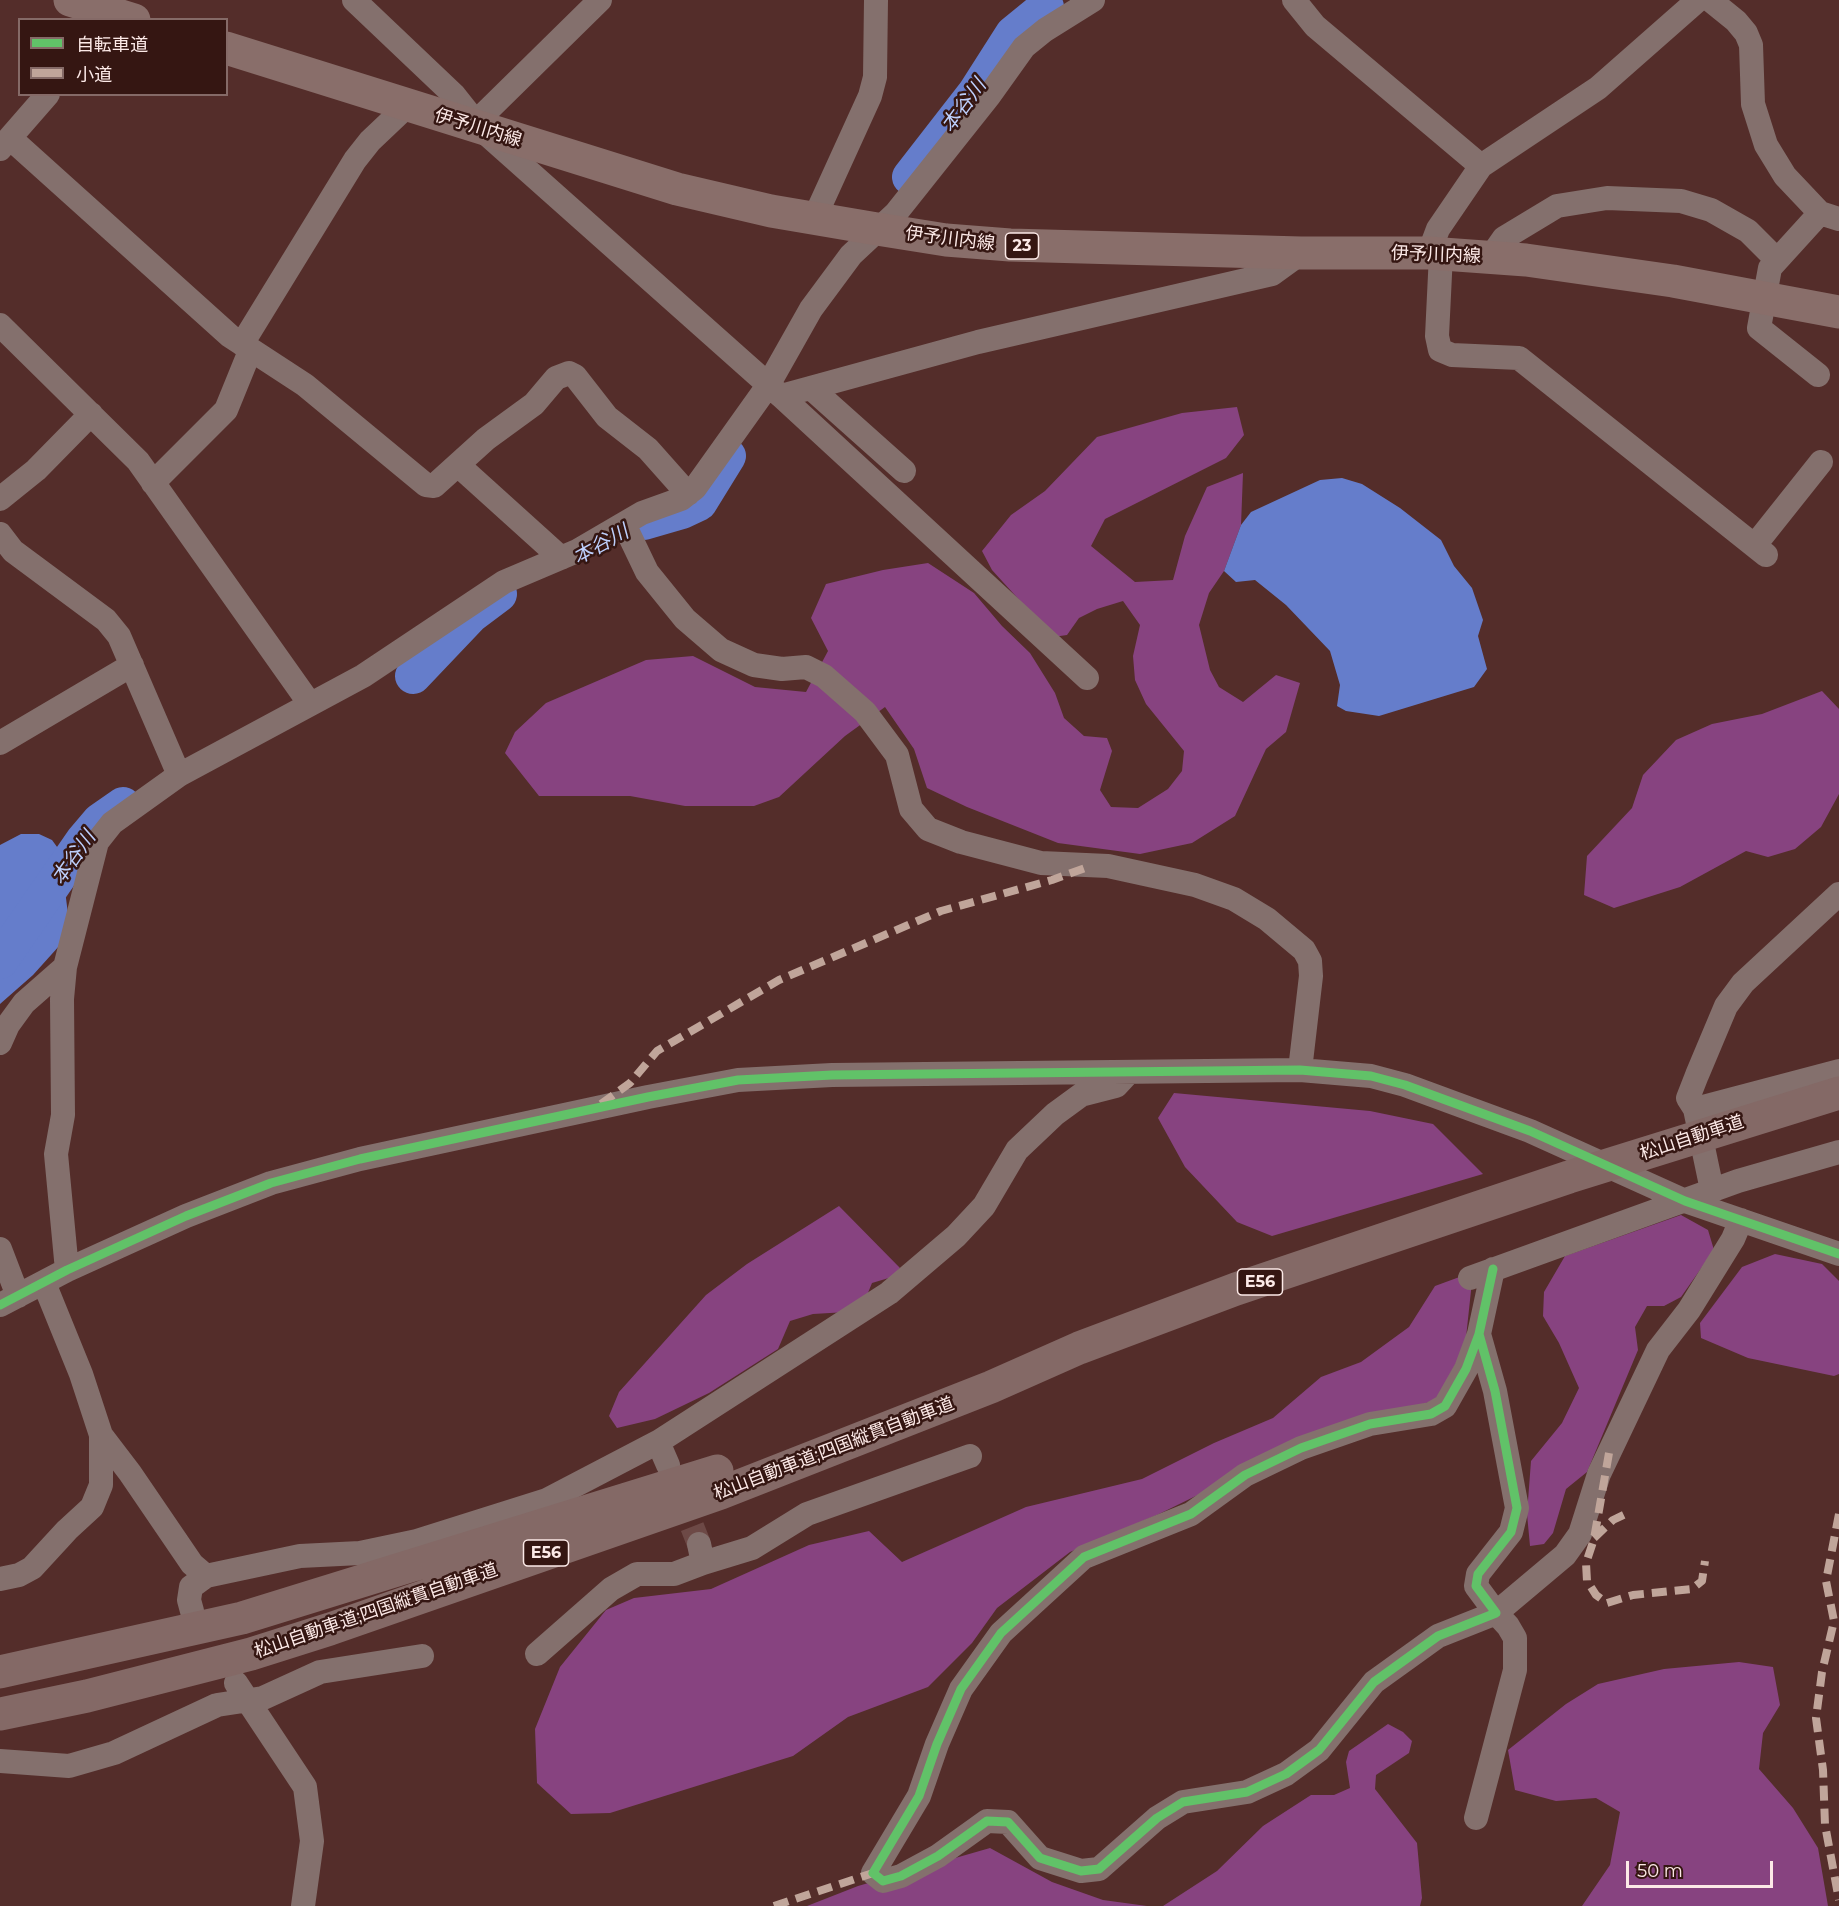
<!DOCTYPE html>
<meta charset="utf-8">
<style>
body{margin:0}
#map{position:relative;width:1839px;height:1906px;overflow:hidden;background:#542d2a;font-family:Montserrat,"Noto Sans JP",sans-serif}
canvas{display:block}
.legend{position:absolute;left:18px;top:18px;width:210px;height:78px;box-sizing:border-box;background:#351612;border:2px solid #856a67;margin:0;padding:8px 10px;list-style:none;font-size:18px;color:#fce9e7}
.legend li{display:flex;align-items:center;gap:12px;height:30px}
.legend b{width:30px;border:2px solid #856a67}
.scale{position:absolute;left:1626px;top:1861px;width:147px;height:27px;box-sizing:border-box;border:3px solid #fce9e7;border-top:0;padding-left:8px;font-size:18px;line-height:21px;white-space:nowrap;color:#fce9e7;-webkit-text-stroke:4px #351612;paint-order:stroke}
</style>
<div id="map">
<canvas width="1839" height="1906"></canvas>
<ul class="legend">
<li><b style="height:8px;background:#61c268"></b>自転車道</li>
<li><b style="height:8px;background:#c0a59a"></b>小道</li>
</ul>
<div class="scale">50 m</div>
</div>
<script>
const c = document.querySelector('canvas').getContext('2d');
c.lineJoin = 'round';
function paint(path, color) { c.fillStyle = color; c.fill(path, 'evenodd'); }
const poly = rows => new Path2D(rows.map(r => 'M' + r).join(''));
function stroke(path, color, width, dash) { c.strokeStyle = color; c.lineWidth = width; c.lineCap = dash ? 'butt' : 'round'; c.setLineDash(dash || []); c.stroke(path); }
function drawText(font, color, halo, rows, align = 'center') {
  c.font = font + ' Montserrat,"Noto Sans JP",sans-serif'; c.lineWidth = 5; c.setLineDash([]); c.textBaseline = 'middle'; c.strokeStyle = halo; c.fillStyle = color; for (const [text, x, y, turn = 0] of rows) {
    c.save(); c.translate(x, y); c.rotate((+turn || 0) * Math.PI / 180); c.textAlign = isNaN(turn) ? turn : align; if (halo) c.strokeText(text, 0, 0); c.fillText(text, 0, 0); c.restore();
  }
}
paint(poly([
 [1237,407,1244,435,1226,458,1105,519,1091,546,1135,582,1173,580,1185,536,1207,487,1243,473,1241,525,1224,571,1209,593,1199,625,1210,670,1219,687,1243,702,1276,675,1300,683,1286,732,1266,749,1235,816,1192,843,1140,854,1058,843,967,807,927,788,914,749,885,707,845,736,779,797,754,806,685,806,630,796,539,796,505,753,515,732,546,703,646,660,693,656,755,687,806,692,828,651,811,618,826,584,883,570,928,563,974,593,1002,626,1030,653,1055,693,1064,718,1084,736,1107,738,1112,751,1100,790,1111,807,1138,808,1168,789,1182,771,1184,751,1146,704,1135,680,1133,656,1140,625,1123,601,1097,609,1079,618,1067,635,1053,637,992,570,982,551,1011,515,1045,491,1097,437,1182,413],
 [1822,691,1839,709,1839,794,1821,827,1795,849,1768,857,1746,851,1680,887,1614,908,1584,895,1587,856,1632,808,1643,775,1676,740,1712,724,1762,714],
 [1174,1093,1370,1111,1433,1124,1483,1174,1272,1236,1237,1222,1185,1167,1158,1118],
 [839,1206,900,1268,892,1277,872,1283,863,1305,847,1312,813,1314,790,1321,778,1349,709,1393,655,1419,617,1428,609,1416,619,1392,706,1295,747,1264],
 [1681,1215,1708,1230,1714,1250,1681,1297,1664,1306,1647,1306,1635,1327,1638,1350,1587,1472,1566,1489,1553,1533,1544,1544,1530,1546,1527,1514,1531,1461,1562,1423,1579,1388,1559,1343,1543,1316,1544,1292,1565,1256],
 [1775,1254,1822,1264,1839,1281,1839,1374,1834,1376,1748,1358,1701,1338,1700,1323,1742,1267],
 [1473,1272,1465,1347,1436,1400,1316,1437,1157,1515,1070,1552,997,1608,972,1643,928,1687,848,1717,793,1756,610,1813,571,1814,537,1783,535,1729,560,1667,606,1610,634,1598,711,1589,809,1545,869,1531,902,1562,1026,1507,1142,1479,1214,1443,1273,1418,1321,1377,1361,1362,1409,1327,1435,1286],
 [1739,1662,1773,1667,1780,1705,1763,1733,1759,1769,1793,1808,1818,1848,1828,1906,1582,1906,1610,1865,1620,1812,1596,1798,1556,1801,1515,1790,1508,1750,1566,1704,1598,1684,1664,1669],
 [1388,1724,1403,1732,1412,1741,1409,1753,1376,1775,1375,1789,1417,1843,1422,1898,1420,1906,1163,1906,1217,1871,1263,1826,1311,1795,1334,1795,1350,1788,1346,1762,1349,1751],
 [990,1848,1052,1882,1103,1900,1147,1906,807,1906,858,1886]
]), '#874380');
paint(poly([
 [1342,478,1362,484,1400,508,1441,540,1454,566,1472,588,1483,620,1478,636,1487,669,1474,687,1379,716,1346,711,1337,706,1340,685,1330,651,1286,605,1255,580,1236,582,1224,571,1241,525,1251,512,1320,480],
 [21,834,39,834,52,840,60,851,68,914,60,945,33,975,0,1004,0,845]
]), '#657dcb');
stroke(poly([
 [910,177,976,92,1013,34,1046,7],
 [644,522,682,511,699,503,728,456],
 [413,676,471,615,499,594],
 [0,961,83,841,100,821,123,805]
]), '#657dcb', 36);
stroke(poly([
 [679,1493,699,1544]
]), '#6d4946', 24, [24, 12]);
stroke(poly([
 [354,0,454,95,481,129,781,396,978,342,1272,274,1301,253],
 [1294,0,1315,26,1481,166],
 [1710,0,1736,21,1746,33,1751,45,1753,104,1766,145,1785,176,1820,213,1839,219],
 [481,129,483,115,600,0],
 [10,138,230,336,305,385,426,485,434,486,486,439,534,404,556,378,569,373,575,376,607,417,648,449,688,494],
 [0,149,48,94],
 [814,219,870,96,875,77,876,0],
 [1429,253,1438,229,1481,166,1598,88,1698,0],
 [1441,254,1437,336,1440,350,1452,355,1519,358,1766,555],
 [1490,258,1504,238,1557,206,1607,198,1681,201,1711,210,1748,231,1777,260],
 [0,325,138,461,310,704],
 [242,344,355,160,370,141,408,105],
 [1818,375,1759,328,1770,268,1820,213],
 [811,388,904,471],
 [781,396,1087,678],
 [458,465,561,558],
 [153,483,226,410,250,351],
 [0,499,36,470,91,414],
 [624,524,647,572,685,619,721,650,754,665,782,669,806,667,824,676,865,712,897,755,911,809,928,829,961,842,1041,863,1108,866,1195,885,1234,899,1267,919,1304,950,1310,961,1311,976,1300,1070],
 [0,534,13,551,106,620,119,636,179,775],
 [1755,545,1821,462],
 [0,743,132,665],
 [0,1043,8,1025,24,1003,65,967],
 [1695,1109,1839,1071],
 [1712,1190,1695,1109,1688,1098,1697,1075,1726,1006,1743,983,1839,894],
 [0,1249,18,1296],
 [67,1270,56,1154,63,1115,62,999,65,967,97,842,112,823,179,775,363,676,504,582,577,551,642,513,681,499,695,488,767,387,811,309,851,255,896,213,989,96,1024,47,1045,30,1093,0],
 [1470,1278,1738,1181,1839,1152],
 [0,1305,67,1270,186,1216,271,1183,360,1159,648,1097,738,1080,832,1075,1300,1070,1371,1076,1405,1085,1530,1131,1685,1201,1839,1254],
 [1479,1334,1495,1391,1517,1508,1511,1532,1478,1574,1476,1586,1496,1613,1438,1636,1374,1682,1319,1750,1286,1774,1247,1792,1183,1802,1157,1818,1099,1869,1081,1871,1040,1858,1008,1822,987,1821,938,1856,901,1876,883,1881,873,1873,919,1796,937,1744,961,1689,1001,1633,1084,1557,1191,1514,1245,1475,1301,1448,1370,1424,1431,1414,1445,1406,1466,1369,1479,1334,1493,1269],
 [101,1435,130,1473,192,1564,206,1576,300,1556,360,1553,417,1541,547,1500,658,1442,889,1293,956,1236,984,1206,1017,1150,1055,1114,1081,1095,1116,1086,1129,1072],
 [658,1442,668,1465],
 [703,1563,752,1548,807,1514,970,1456],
 [0,1579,19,1575,32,1568,67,1530,92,1507,101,1485,101,1435,81,1374,44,1283],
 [192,1611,189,1600,191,1587,206,1576],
 [537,1654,611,1589,637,1574,674,1574,703,1563,699,1544],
 [236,1683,305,1787,312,1841,303,1906],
 [0,1761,69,1766,114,1753,217,1705,263,1698,320,1672,422,1656],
 [1476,1818,1515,1670,1515,1638,1508,1626,1496,1613,1565,1555,1580,1534,1599,1474,1658,1350,1689,1310,1733,1239,1741,1220]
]), '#84706d', 24);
stroke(poly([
 [70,0,134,20],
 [226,48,677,189,771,211,877,229,946,240,1010,245,1301,253,1429,253,1526,260,1673,281,1839,312]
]), '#896e6a', 33);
stroke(poly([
 [0,1672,242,1618,717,1471],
 [0,1714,87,1696,251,1654,330,1629,721,1493,991,1387,1079,1348,1236,1289,1569,1177,1839,1093]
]), '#846966', 33);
stroke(poly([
 [601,1104,630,1083,657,1051,779,980,941,911,1052,880,1088,867],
 [1609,1453,1594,1539,1586,1563,1587,1581,1596,1595,1607,1603,1633,1595,1692,1589,1702,1581,1705,1561],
 [1839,1514,1826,1581,1834,1621,1822,1672,1816,1718,1823,1770,1825,1825,1839,1900],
 [1594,1538,1613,1520,1630,1512],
 [774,1906,873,1873]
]), '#c0a59a', 8, [15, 8]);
stroke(poly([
 [0,1305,67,1270,186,1216,271,1183,360,1159,648,1097,738,1080,832,1075,1300,1070,1371,1076,1405,1085,1530,1131,1685,1201,1839,1254],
 [1479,1334,1495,1391,1517,1508,1511,1532,1478,1574,1476,1586,1496,1613,1438,1636,1374,1682,1319,1750,1286,1774,1247,1792,1183,1802,1157,1818,1099,1869,1081,1871,1040,1858,1008,1822,987,1821,938,1856,901,1876,883,1881,873,1873,919,1796,937,1744,961,1689,1001,1633,1084,1557,1191,1514,1245,1475,1301,1448,1370,1424,1431,1414,1445,1406,1466,1369,1479,1334,1493,1269]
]), '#61c268', 9);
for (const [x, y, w] of [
 [1022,246,33],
 [1260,1282,45],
 [546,1553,45]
]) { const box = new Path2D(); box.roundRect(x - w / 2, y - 13, w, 26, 4.5); c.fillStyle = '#351612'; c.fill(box); stroke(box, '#fce9e7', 1.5); }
drawText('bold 16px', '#fce9e7', null, [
 ["23",1022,246],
 ["E56",1260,1282],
 ["E56",546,1553]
]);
drawText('18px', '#fce9e7', '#351612', [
 ["伊予川内線",478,128,17],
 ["伊予川内線",950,239,7],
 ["伊予川内線",1436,255,2],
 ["松山自動車道",1692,1138,-18],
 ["松山自動車道;四国縦貫自動車道",834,1449,-21],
 ["松山自動車道;四国縦貫自動車道",376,1611,-19]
]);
drawText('italic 20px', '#bdcffc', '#351612', [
 ["本谷川",964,106,-54],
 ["本谷川",601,545,-29],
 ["本谷川",74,858,-55]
]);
</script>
